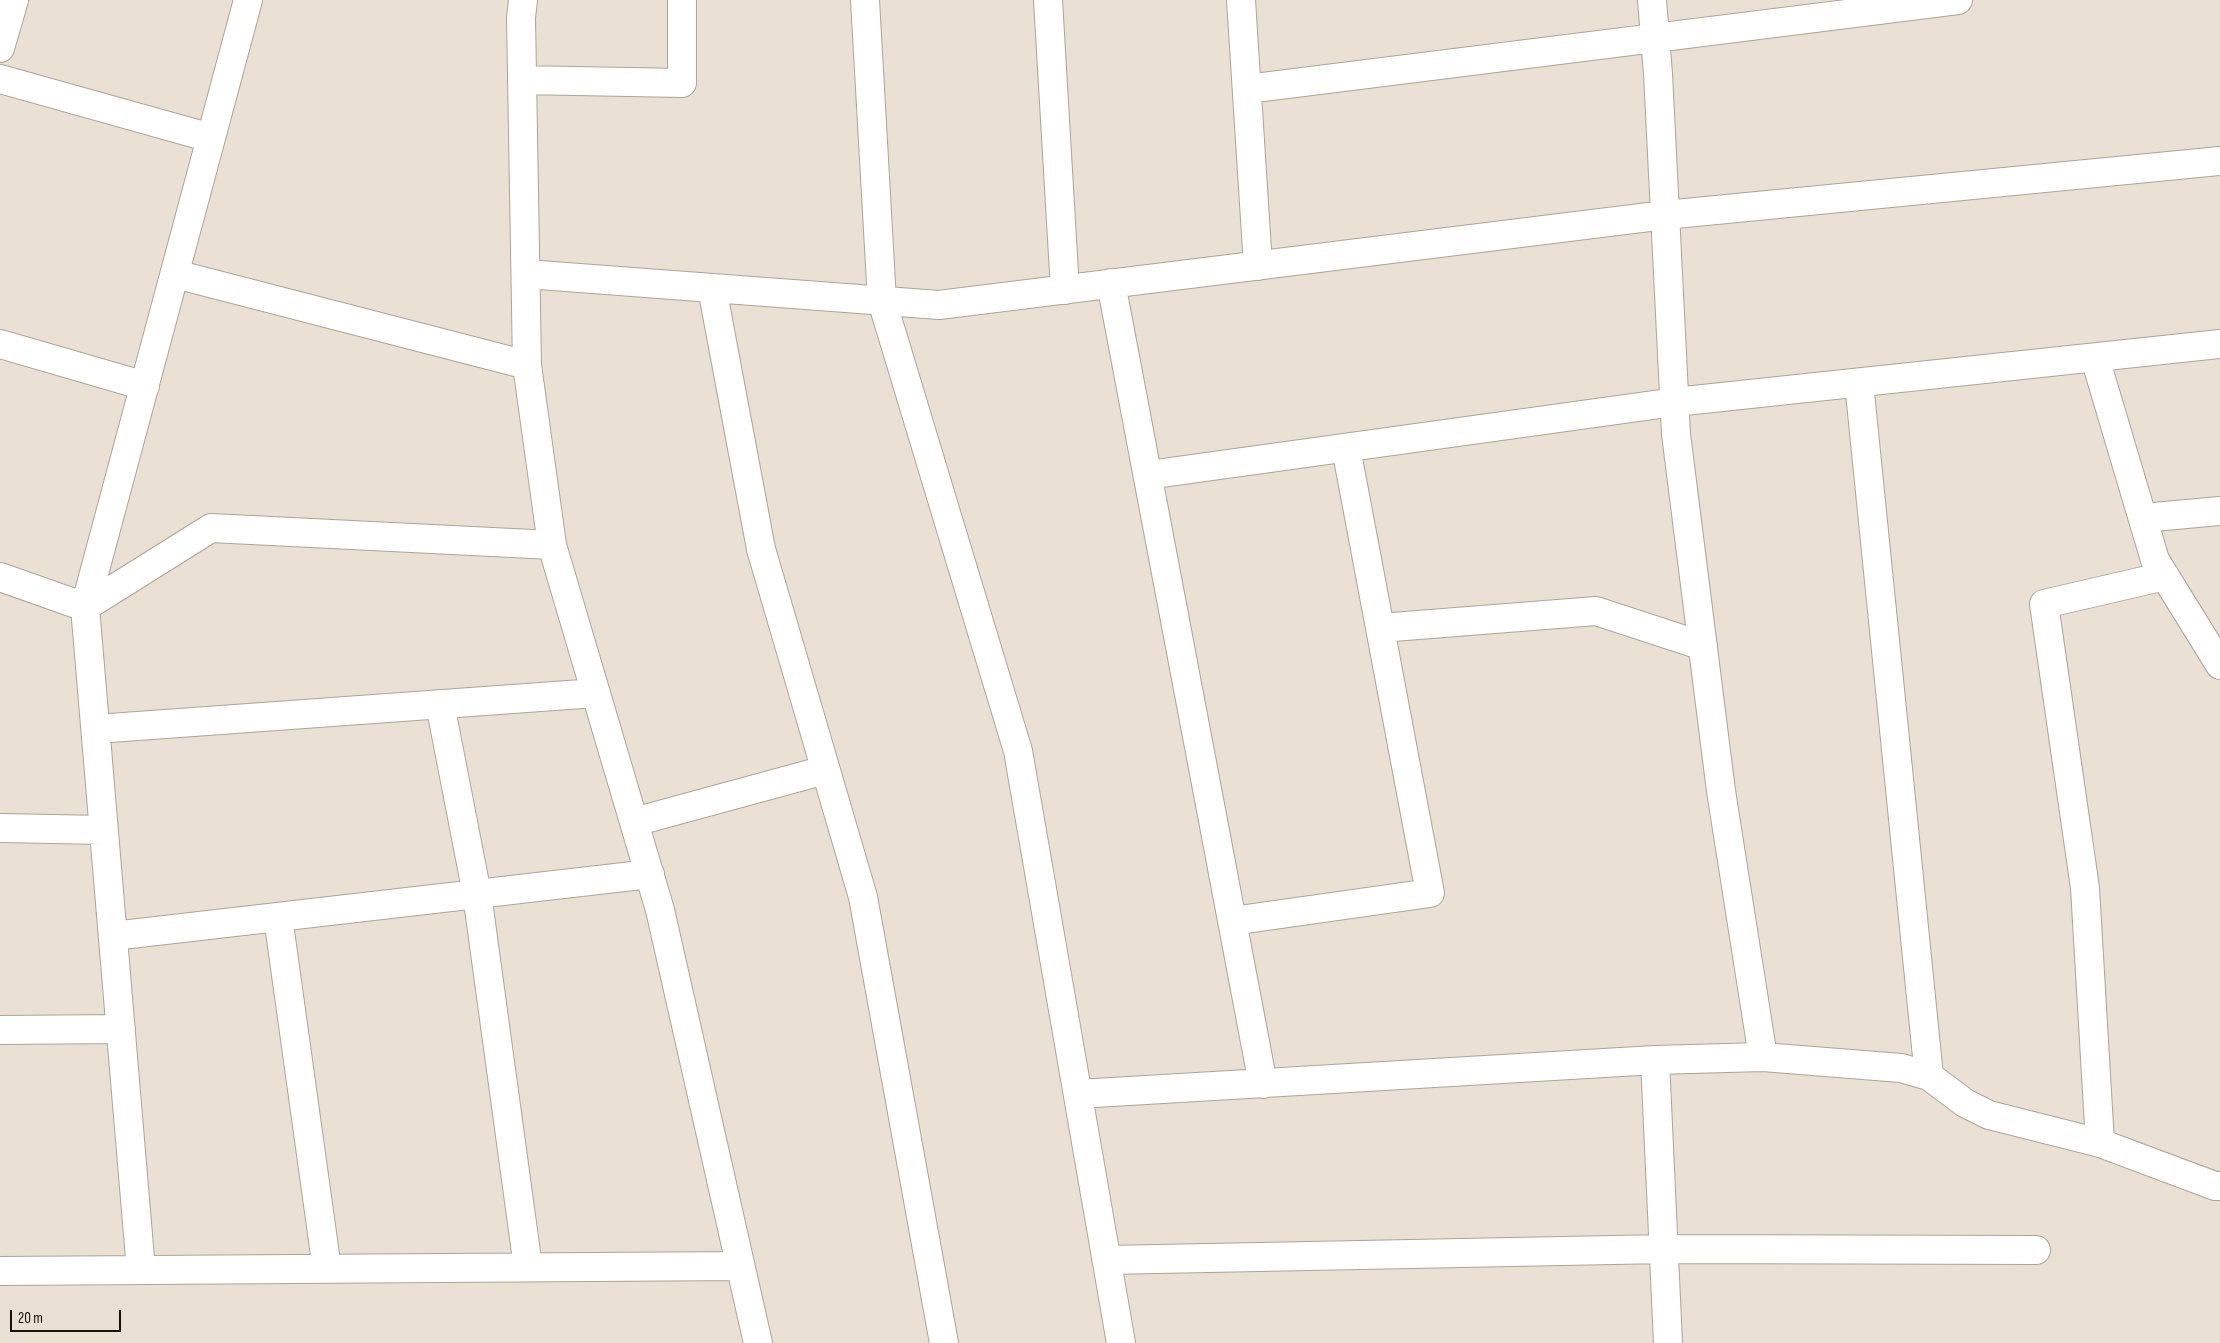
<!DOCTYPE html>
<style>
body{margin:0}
#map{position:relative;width:2220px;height:1343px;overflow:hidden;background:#eae0d4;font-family:"Sofia Sans Condensed",sans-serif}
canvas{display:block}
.scale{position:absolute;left:10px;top:1310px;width:111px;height:22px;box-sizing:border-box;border:2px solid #17130f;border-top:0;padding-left:6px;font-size:15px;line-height:18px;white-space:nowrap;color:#17130f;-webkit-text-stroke:4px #eae0d4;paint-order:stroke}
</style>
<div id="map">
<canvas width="2220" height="1343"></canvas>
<div class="scale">20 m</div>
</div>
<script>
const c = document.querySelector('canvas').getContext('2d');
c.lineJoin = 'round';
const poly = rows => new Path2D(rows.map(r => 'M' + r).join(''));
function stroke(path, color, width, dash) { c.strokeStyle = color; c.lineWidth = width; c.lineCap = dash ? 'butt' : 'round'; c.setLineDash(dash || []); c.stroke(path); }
const minor = poly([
 [523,0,521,18,527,365,552,545,660,910,758,1343],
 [865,0,882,301,1018,751,1121,1343],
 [1048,0,1065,290],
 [1241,0,1258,266],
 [1652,0,1658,74,1676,434,1721,791,1763,1057],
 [0,48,14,0],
 [0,79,211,138],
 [522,80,682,83,682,0],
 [1247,89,1958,0],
 [175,274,527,365],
 [526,274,939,305,1665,215,2220,161],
 [1111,283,1263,1084],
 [712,288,761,549,863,897,944,1343],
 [0,344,145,386],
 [2095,358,2155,560,2220,665],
 [1859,383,1929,1076],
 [1148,475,1675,402,2220,344],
 [2143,518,2220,511],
 [0,577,85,607,211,528,552,545],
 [1380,628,1596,611,1703,646],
 [440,704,477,894,528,1267],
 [96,729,596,693],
 [634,822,825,770],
 [0,828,104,830],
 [278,917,327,1269],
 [1232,921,1430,893,1346,448],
 [113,936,650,874],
 [0,1030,121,1029],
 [1655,1060,1763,1057,1901,1068,1929,1076,1965,1103,1989,1115,2100,1143,2215,1186,2220,1186],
 [1078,1094,1655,1060,1668,1343],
 [2100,1143,2085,888,2044,604,2165,576],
 [1107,1260,1664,1249,2036,1250],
 [141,1270,85,607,248,0],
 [0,1271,740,1266]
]);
stroke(minor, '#ada498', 30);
stroke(minor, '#fff', 28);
</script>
